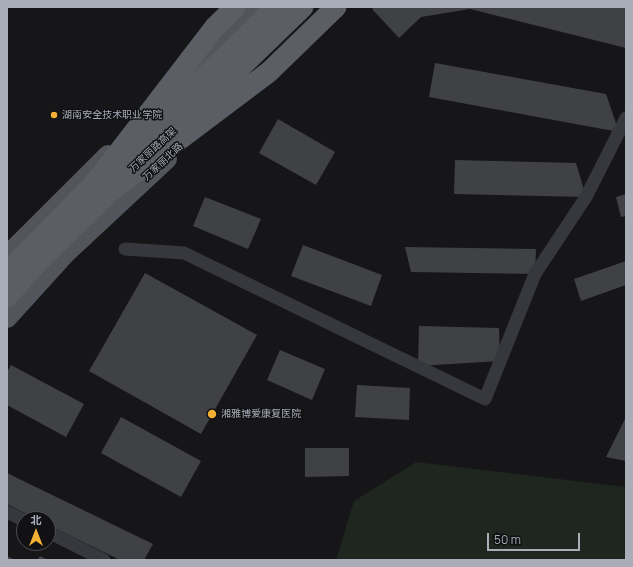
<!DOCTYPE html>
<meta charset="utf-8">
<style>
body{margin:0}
#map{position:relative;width:633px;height:567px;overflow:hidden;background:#161618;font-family:Manrope,"Noto Sans SC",sans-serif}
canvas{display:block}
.frame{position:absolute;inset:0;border:8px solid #a8adb8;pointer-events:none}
.north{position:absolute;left:16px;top:511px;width:40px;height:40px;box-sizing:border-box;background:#111113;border:1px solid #4d4f55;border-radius:50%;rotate:0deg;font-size:11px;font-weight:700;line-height:16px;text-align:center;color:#a8adb8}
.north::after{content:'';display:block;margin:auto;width:14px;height:18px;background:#f2b134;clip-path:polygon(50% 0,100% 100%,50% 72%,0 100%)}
.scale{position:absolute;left:487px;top:533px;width:93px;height:18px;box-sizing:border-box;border:2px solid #a8adb8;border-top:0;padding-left:5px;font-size:12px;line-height:14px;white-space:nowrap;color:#a8adb8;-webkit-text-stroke:3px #111113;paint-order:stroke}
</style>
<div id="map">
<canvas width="633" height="567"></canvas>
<div class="frame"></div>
<div class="north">北</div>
<div class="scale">50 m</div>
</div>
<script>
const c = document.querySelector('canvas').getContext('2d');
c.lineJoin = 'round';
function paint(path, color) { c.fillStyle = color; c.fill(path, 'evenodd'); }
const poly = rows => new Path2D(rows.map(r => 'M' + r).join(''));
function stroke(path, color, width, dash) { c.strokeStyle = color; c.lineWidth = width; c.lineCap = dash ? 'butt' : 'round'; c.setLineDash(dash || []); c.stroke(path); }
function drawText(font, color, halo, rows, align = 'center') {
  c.font = font + ' Manrope,"Noto Sans SC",sans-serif'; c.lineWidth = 3; c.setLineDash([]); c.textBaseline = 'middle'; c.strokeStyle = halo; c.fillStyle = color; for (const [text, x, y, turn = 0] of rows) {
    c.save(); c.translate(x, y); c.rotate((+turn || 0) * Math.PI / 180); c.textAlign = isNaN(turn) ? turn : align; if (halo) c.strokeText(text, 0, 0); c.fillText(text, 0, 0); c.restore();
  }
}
paint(poly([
 [416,462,626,487,626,560,336,560,354,501]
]), '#1e261f');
paint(poly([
 [375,7,626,7,626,48,470,9,421,17,399,38,372,9],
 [435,63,606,94,619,132,429,97],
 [278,119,335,152,316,185,259,153],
 [455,160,576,163,586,197,454,194],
 [626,194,626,216,621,217,616,197],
 [205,197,261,219,248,249,193,226],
 [303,245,382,275,371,306,291,276],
 [405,247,536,249,535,274,411,272],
 [626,261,626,285,581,301,574,279],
 [145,273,257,335,201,434,89,371],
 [419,326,499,328,500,361,418,366],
 [280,350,325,369,312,400,267,380],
 [11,365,84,404,66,437,7,405,7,372],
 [357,385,410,388,409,420,355,417],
 [121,417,201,461,181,497,101,453],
 [626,417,626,461,606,457],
 [305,448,349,448,349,476,305,477],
 [7,473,153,544,144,560,120,560,48,525,48,519,37,519,7,504],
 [7,556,15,560,7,560],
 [40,556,48,560,37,560]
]), '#404145');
stroke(poly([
 [125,249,184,253,485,399,535,274,586,197,626,118],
 [7,512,24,520],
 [48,532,104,560]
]), '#37383d', 13);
stroke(poly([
 [180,83,257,7],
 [7,256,108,155],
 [7,318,65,254,167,159]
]), '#53555c', 20);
stroke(poly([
 [215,27,235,7],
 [269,72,336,7],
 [152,151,216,91,303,7],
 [7,272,95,183,276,7],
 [7,297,38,262,120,182]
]), '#5b5e65', 21);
stroke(poly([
 [95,183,215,27],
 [107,194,269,72]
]), '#5b5e65', 21);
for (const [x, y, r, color] of [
 [54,115,4,"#f2b134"],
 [212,414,5,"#f2b134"]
]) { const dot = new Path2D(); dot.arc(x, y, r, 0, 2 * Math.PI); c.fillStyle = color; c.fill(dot); stroke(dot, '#111113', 1.5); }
drawText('10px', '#a8adb8', '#111113', [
 ["湖南安全技术职业学院",62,115],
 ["湘雅博爱康复医院",221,414]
], 'left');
drawText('10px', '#a8adb8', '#111113', [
 ["万家丽路高架",153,150,-43],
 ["万家丽北路",163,162,-43]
]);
</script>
